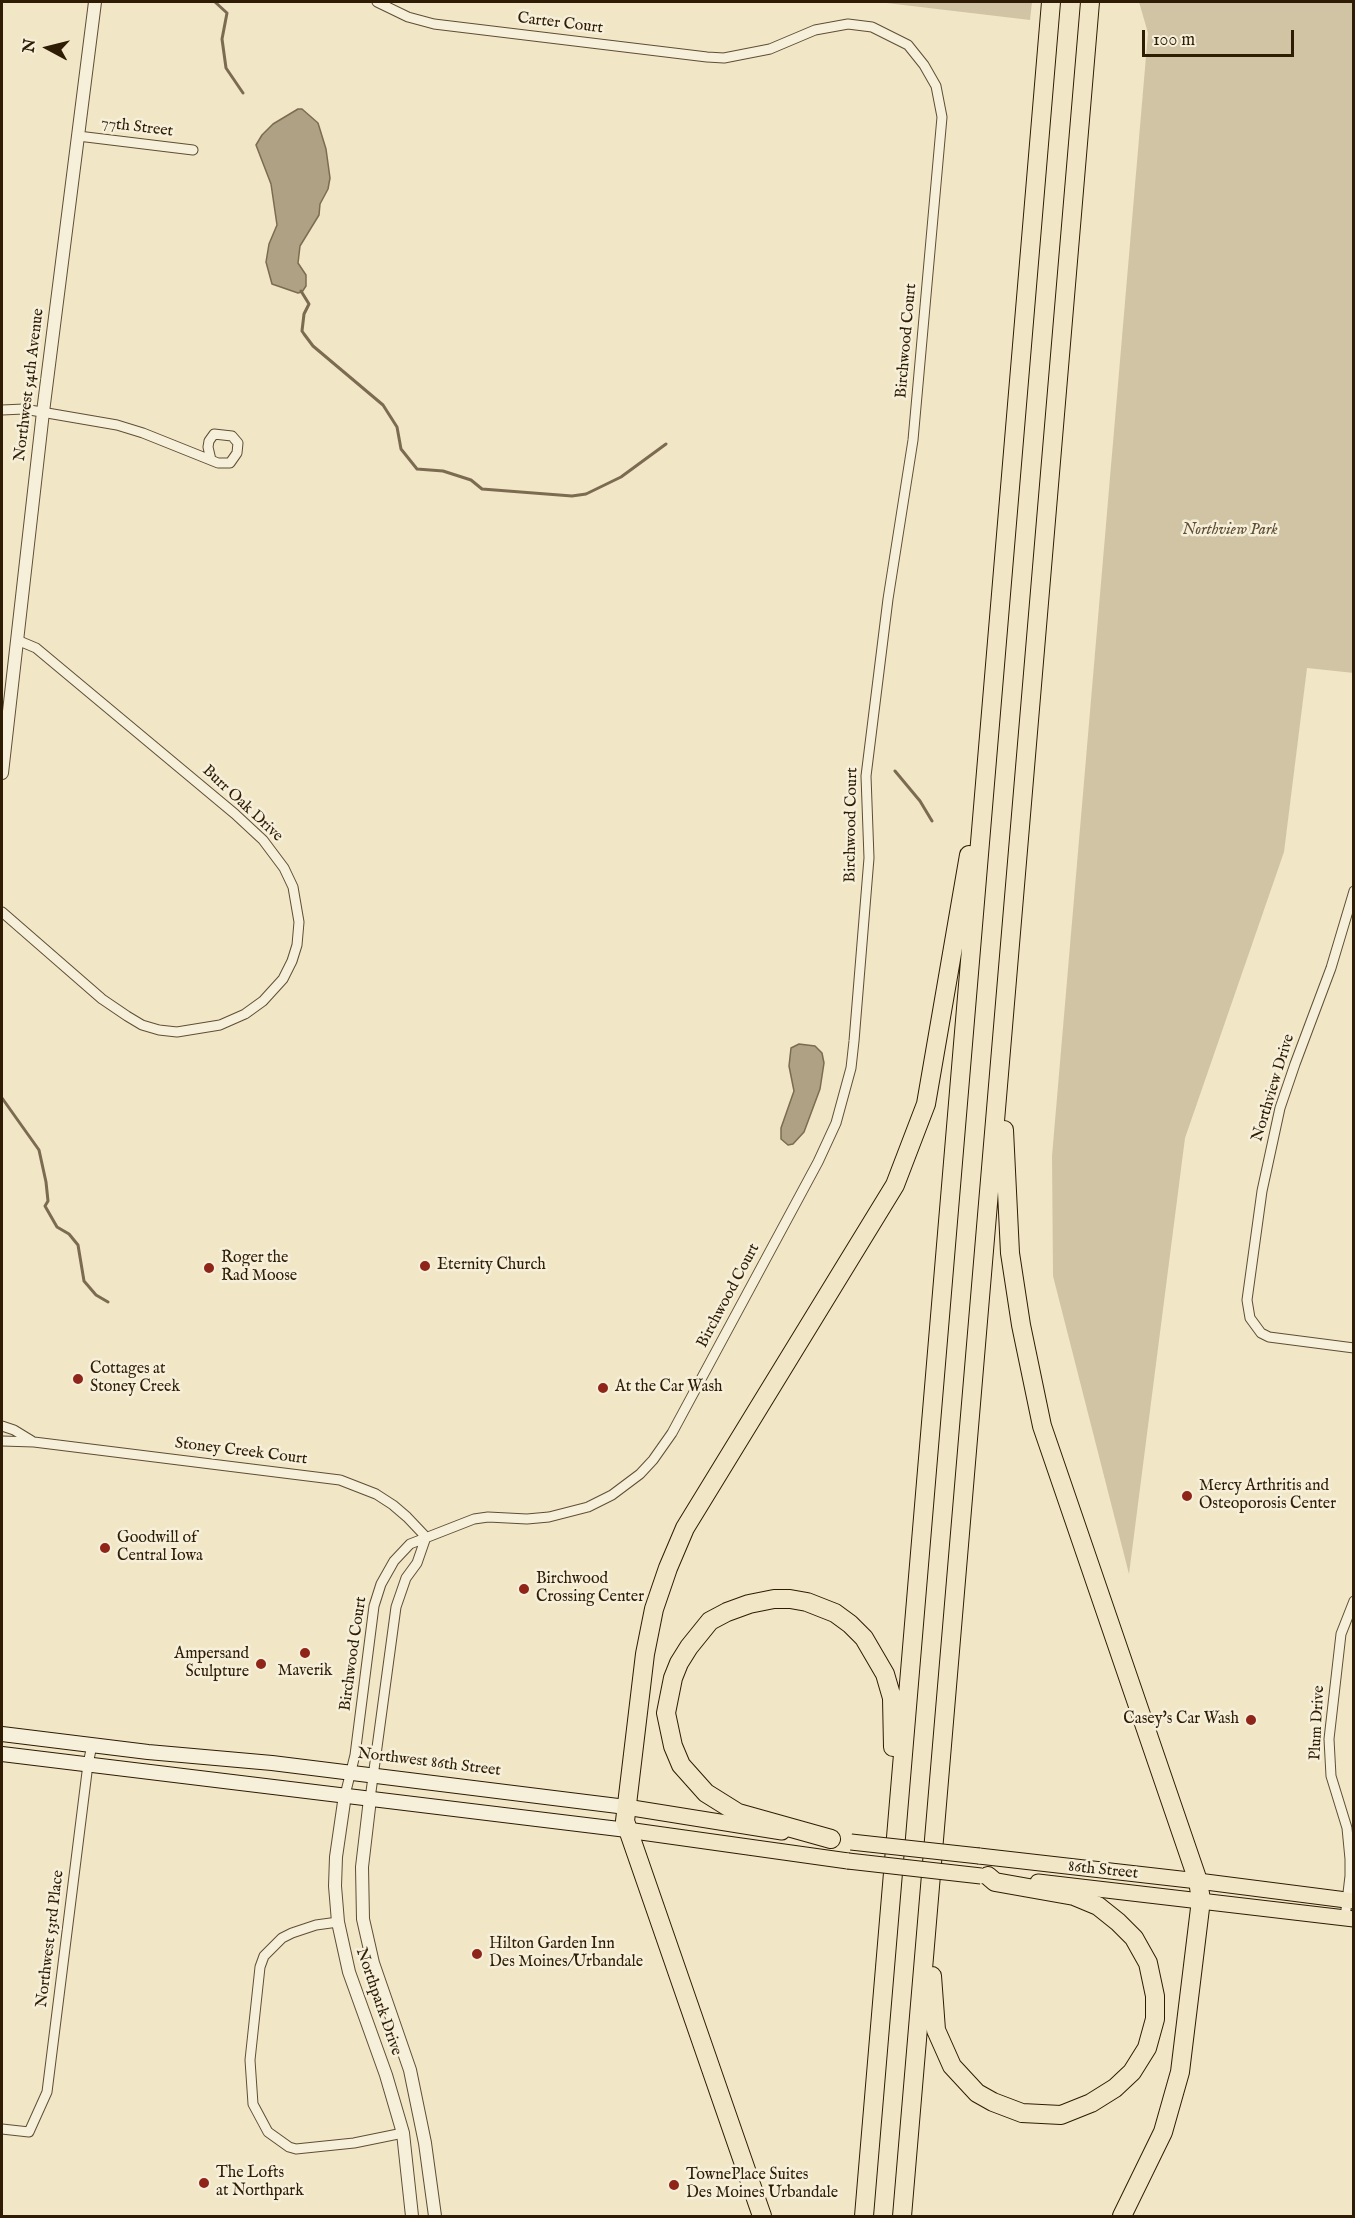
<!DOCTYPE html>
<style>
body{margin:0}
#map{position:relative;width:1355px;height:2218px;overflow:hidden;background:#f1e6c6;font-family:"IM FELL English",serif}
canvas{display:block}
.frame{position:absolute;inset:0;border:3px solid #2e1c04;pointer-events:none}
.north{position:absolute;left:18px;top:18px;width:60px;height:60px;-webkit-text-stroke:4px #f6efda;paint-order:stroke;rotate:277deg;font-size:16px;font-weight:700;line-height:24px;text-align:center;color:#2e1c04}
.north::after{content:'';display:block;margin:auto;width:21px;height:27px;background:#2e1c04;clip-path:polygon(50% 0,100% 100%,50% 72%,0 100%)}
.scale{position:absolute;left:1142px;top:30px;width:152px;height:27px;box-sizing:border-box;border:3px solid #2e1c04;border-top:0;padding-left:8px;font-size:18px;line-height:21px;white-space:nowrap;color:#2e1c04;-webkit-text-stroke:4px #f6efda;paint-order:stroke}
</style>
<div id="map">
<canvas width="1355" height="2218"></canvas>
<div class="frame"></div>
<div class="north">N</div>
<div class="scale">100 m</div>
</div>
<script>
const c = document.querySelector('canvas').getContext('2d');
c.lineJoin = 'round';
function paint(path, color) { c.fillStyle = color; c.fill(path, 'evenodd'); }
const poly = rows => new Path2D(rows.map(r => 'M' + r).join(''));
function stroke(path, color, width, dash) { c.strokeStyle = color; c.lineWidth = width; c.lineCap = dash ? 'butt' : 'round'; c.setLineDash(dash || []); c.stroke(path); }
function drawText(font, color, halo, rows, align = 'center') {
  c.font = font + ' "IM FELL English",serif'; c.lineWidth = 5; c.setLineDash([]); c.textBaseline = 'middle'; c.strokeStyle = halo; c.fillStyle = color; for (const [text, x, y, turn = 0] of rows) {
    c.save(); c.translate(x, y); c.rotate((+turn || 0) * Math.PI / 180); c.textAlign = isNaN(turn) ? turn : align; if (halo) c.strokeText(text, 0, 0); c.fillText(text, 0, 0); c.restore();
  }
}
paint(poly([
 [878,2,1032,2,1030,20],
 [1139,2,1353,2,1354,673,1307,668,1284,852,1185,1138,1129,1574,1053,1276,1052,1156,1148,33]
]), '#d0c4a5');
const water = poly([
 [298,109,302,109,318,123,326,149,330,178,328,189,320,204,319,215,300,246,298,263,306,275,306,286,302,292,298,293,272,284,266,262,269,244,277,225,271,184,256,145,262,135,273,124,298,109],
 [799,1044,815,1046,822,1053,824,1063,820,1089,804,1132,793,1144,788,1145,781,1139,781,1128,794,1091,789,1066,791,1048,799,1044]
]);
paint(water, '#afa184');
stroke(water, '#7b6c51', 1.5);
stroke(poly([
 [215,2,227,13,222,39,226,68,243,93],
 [301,291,309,304,304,314,302,331,304,334,313,346,383,405,397,427,401,449,417,469,443,471,471,480,482,489,572,496,586,494,621,477,666,444],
 [895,771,920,801,932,821],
 [2,1098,39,1150,46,1182,48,1201,45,1206,57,1227,69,1234,78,1245,84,1281,96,1295,108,1302]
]), '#7b6c51', 3);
const minor = poly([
 [78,136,193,150],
 [2,410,24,409,117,425,143,433,218,463,230,463,237,453,238,443,232,436,214,434,209,441,208,447,211,460],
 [1354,891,1331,968,1295,1064,1280,1108,1262,1191,1247,1300,1250,1318,1261,1333,1269,1337,1354,1348],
 [2,912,102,999,127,1016,142,1025,159,1030,177,1032,220,1025,245,1014,263,1001,283,979,292,961,297,945,299,922,293,887,284,868,263,840,235,814,36,648,17,640],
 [2,1426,14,1430,32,1441],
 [2,1441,34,1442,340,1480,376,1494,393,1505,407,1517,426,1537],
 [345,1795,355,1755,374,1606,381,1584,394,1561,410,1544,474,1519,488,1517,527,1519,549,1517,588,1507,612,1495,640,1474,653,1460,672,1433,818,1162,836,1123,851,1068,854,1041,869,858,866,776,888,599,913,440,942,117,936,86,924,65,908,45,872,27,848,24,815,30,770,49,724,58,707,57,434,24,408,17,377,2],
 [370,1799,396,1607,406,1578,417,1563,426,1537],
 [1345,1918,1350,1876,1350,1859,1347,1828,1331,1776,1329,1739,1341,1634,1354,1601],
 [338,1922,316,1925,292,1933,282,1938,264,1956,260,1967,250,2060,253,2104,268,2132,289,2147,296,2149,354,2143,403,2133],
 [2,2129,29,2132,47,2092,88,1764,92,1745]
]);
const tertiary = poly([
 [2,773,43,412,95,2],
 [345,1795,336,1857,335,1886,338,1922,349,1972,386,2075,403,2133,412,2216],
 [370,1799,362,1867,363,1919,373,1963,410,2070,425,2143,435,2216]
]);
const secondary = poly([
 [2,1734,148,1752,272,1763,626,1807],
 [2,1754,627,1830]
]);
const primary = poly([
 [626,1807,782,1832],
 [627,1830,848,1861],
 [979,1856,1198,1881,1354,1901],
 [1038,1882,1354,1919]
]);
const motorway = poly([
 [1004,1130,1010,1253,1021,1325,1042,1426,1198,1881,1201,1900,1180,2072,1163,2132,1122,2216],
 [831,1839,738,1813,706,1793,681,1765,673,1746,666,1713,673,1678,679,1663,689,1647,710,1621,727,1612,749,1604,774,1599,790,1599,807,1602,835,1613,850,1624,864,1638,885,1674,892,1698,893,1747],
 [932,1976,936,2030,952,2066,977,2093,993,2102,1022,2113,1061,2115,1091,2103,1115,2088,1132,2072,1147,2048,1155,2019,1155,1996,1148,1963,1134,1938,1118,1922,1098,1906,1074,1896,995,1882,988,1876],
 [762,2216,625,1821,645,1654,654,1609,668,1568,685,1528,895,1185,926,1104,969,855],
 [864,2216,1051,2],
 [902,2216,1090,2]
]);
stroke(minor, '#5f4e34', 11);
stroke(tertiary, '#5f4e34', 14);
stroke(secondary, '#2e1c04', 16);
stroke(primary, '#2e1c04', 17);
stroke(motorway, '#2e1c04', 20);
stroke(minor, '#f6efda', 9);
stroke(tertiary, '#f6efda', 12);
stroke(secondary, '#f6efda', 14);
stroke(primary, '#f1e6c6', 15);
stroke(motorway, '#f1e6c6', 18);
const primaryBridge = poly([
 [851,1842,979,1856],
 [848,1861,981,1876]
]);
stroke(primaryBridge, '#2e1c04', 17, []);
stroke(primaryBridge, '#f1e6c6', 15);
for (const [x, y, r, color] of [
 [425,1266,6,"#8f2418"],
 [209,1268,6,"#8f2418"],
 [78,1379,6,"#8f2418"],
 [603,1388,6,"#8f2418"],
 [1187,1496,6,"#8f2418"],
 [105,1548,6,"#8f2418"],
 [524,1589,6,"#8f2418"],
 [305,1653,6,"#8f2418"],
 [261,1664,6,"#8f2418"],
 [1251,1720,6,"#8f2418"],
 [477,1954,6,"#8f2418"],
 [204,2183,6,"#8f2418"],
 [674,2185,6,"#8f2418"]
]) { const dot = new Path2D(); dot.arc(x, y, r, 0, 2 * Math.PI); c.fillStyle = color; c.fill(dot); stroke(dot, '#f6efda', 2); }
drawText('16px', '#2e1c04', '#f6efda', [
 ["Carter Court",560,24,7],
 ["77th Street",137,128,7],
 ["Birchwood Court",907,341,-85],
 ["Northwest 54th Avenue",30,385,-83],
 ["Burr Oak Drive",242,804,43],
 ["Birchwood Court",852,825,-89],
 ["Northview Drive",1274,1088,-73],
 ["Birchwood Court",729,1296,-62],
 ["Stoney Creek Court",241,1452,7],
 ["Birchwood Court",354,1654,-82],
 ["Plum Drive",1318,1723,-87],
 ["Northwest 86th Street",429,1763,7],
 ["86th Street",1103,1871,6],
 ["Northwest 53rd Place",51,1939,-83],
 ["Northpark Drive",378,2002,71]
]);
drawText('italic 16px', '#5f4e34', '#f6efda', [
 ["Northview Park",1230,531]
]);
drawText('16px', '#2e1c04', '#f6efda', [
 ["Roger the",221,1259],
 ["Rad Moose",221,1277],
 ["Eternity Church",437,1266],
 ["Cottages at",90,1370],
 ["Stoney Creek",90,1388],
 ["At the Car Wash",615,1388],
 ["Mercy Arthritis and",1199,1487],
 ["Osteoporosis Center",1199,1505],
 ["Goodwill of",117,1539],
 ["Central Iowa",117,1557],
 ["Birchwood",536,1580],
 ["Crossing Center",536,1598],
 ["Ampersand",249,1655,"right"],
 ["Sculpture",249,1673,"right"],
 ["Maverik",305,1672,"center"],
 ["Casey's Car Wash",1239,1720,"right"],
 ["Hilton Garden Inn",489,1945],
 ["Des Moines/Urbandale",489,1963],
 ["The Lofts",216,2174],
 ["at Northpark",216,2192],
 ["TownePlace Suites",686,2176],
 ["Des Moines Urbandale",686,2194]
], 'left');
</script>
